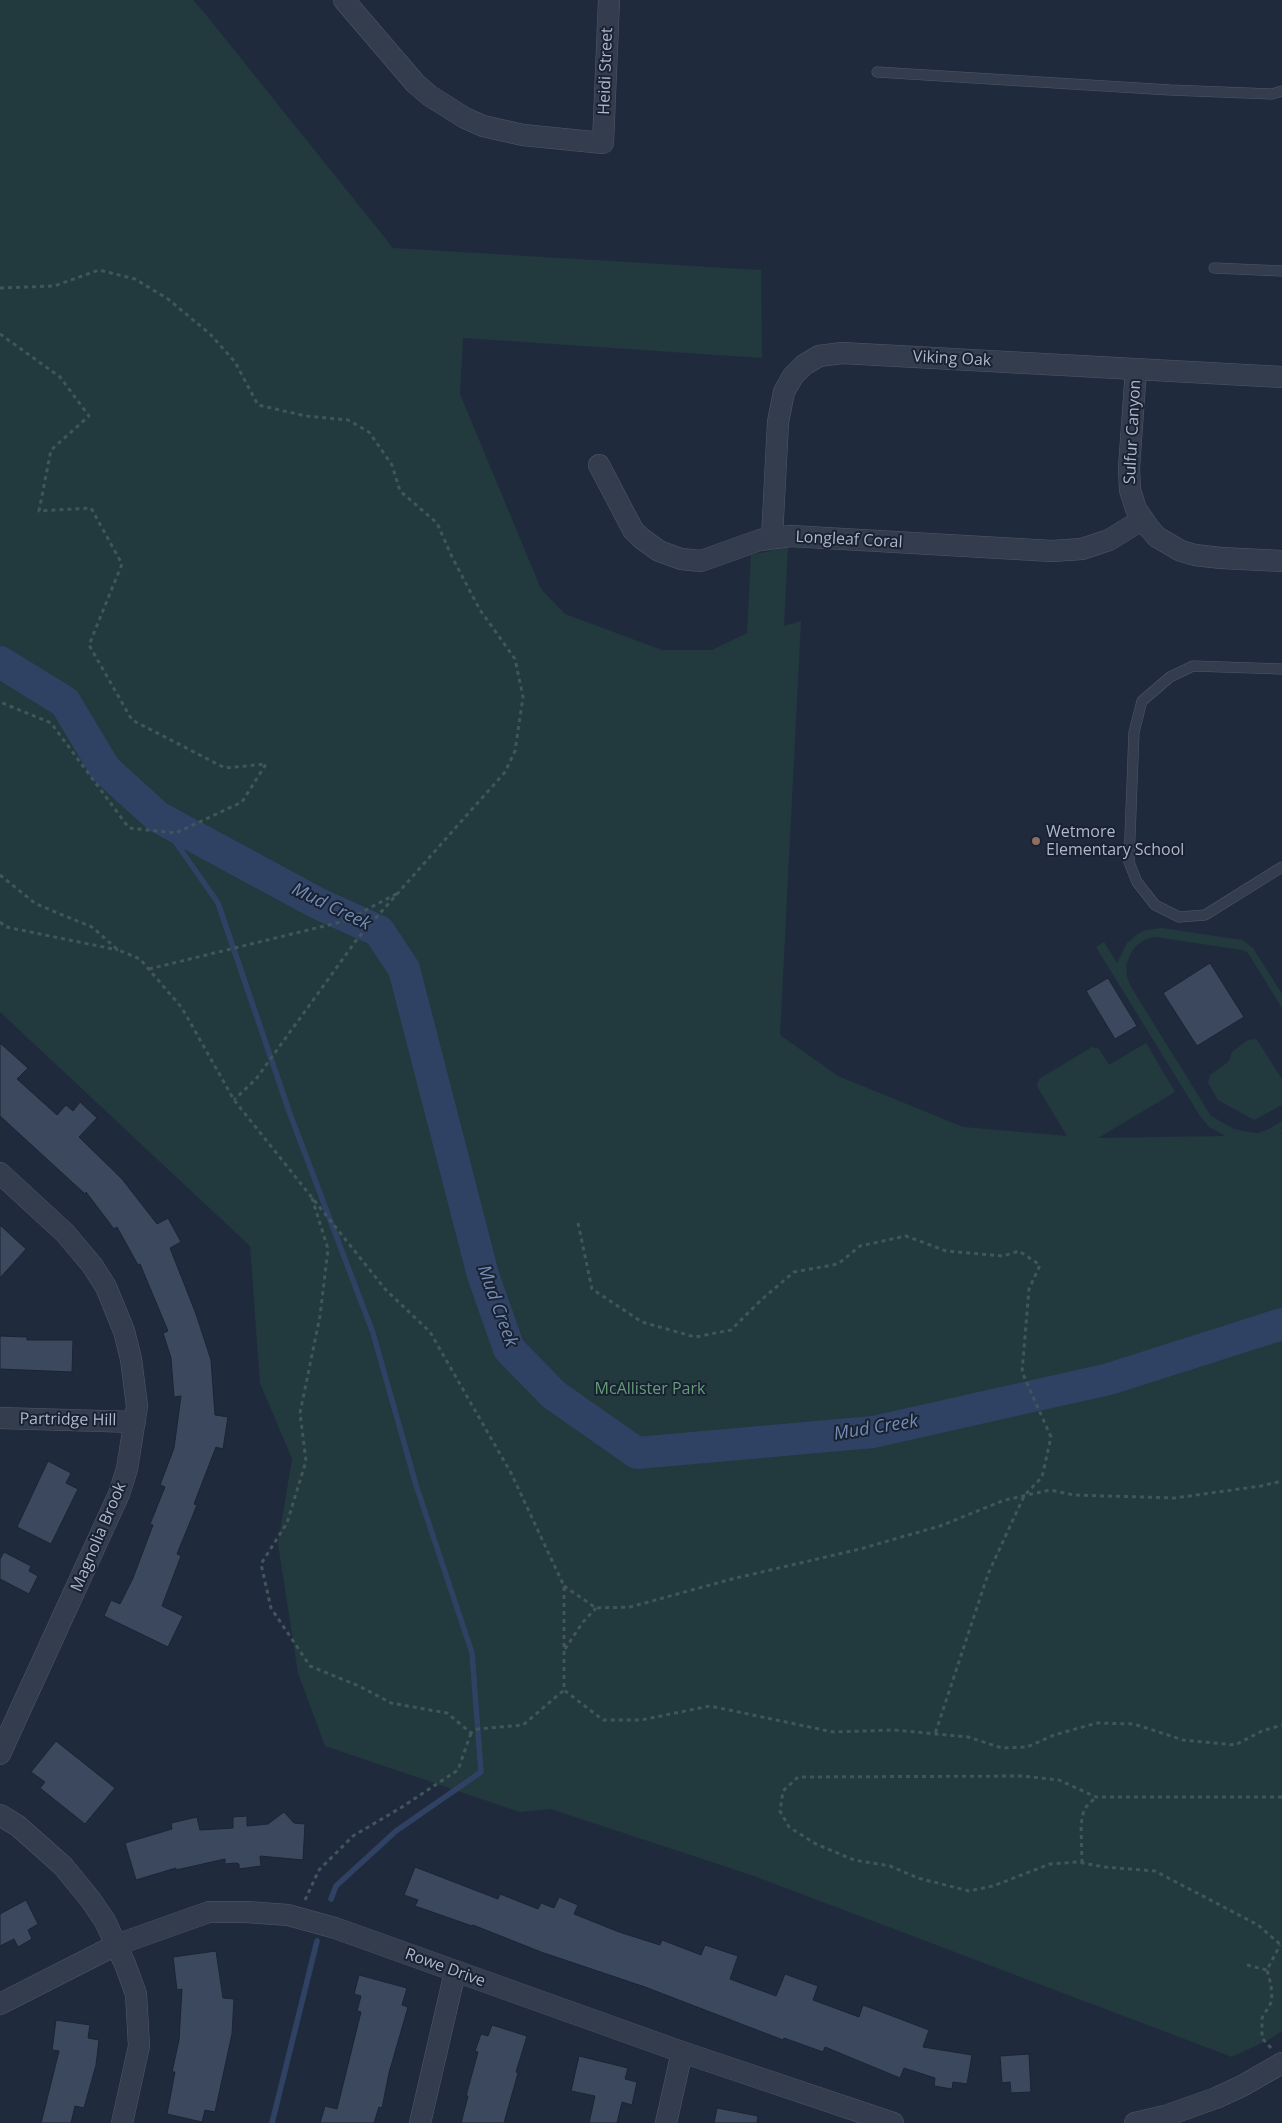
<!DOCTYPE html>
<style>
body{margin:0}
canvas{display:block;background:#202a3d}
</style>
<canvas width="1282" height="2123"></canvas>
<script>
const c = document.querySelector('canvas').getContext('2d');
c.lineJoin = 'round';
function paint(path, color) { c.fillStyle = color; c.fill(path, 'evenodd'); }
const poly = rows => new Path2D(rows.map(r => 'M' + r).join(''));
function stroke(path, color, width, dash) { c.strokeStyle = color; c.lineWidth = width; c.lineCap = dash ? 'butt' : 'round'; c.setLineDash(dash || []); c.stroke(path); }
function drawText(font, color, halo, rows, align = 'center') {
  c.font = font + ' "Open Sans",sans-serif'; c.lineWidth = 4; c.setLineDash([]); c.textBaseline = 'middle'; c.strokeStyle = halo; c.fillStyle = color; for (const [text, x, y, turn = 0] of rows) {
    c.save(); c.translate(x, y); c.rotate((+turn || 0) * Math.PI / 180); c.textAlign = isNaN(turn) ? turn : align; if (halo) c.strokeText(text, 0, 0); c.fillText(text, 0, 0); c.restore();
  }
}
paint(poly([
 [0,0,193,0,207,16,393,248,761,270,762,358,463,338,460,394,541,589,565,614,662,650,712,650,747,633,751,555,788,547,784,626,801,621,780,1035,838,1076,963,1127,1067,1136,1038,1088,1037,1085,1039,1079,1092,1047,1099,1049,1109,1065,1146,1043,1175,1092,1098,1138,1225,1136,1209,1127,1200,1116,1096,947,1104,942,1117,963,1127,943,1138,934,1146,930,1162,928,1242,940,1253,948,1282,994,1282,1008,1248,953,1242,950,1155,937,1146,939,1136,946,1131,953,1126,965,1127,977,1131,987,1211,1116,1234,1129,1249,1132,1258,1133,1267,1130,1282,1121,1282,1132,1280,1134,1282,1134,1282,2031,1270,2039,1232,2057,754,1876,551,1809,520,1812,325,1746,298,1673,278,1544,292,1459,260,1383,250,1246,0,1012],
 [1254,1039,1257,1040,1282,1079,1282,1105,1254,1120,1218,1100,1208,1083,1210,1075,1229,1061,1232,1052,1248,1040]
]), '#22393e');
stroke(poly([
 [158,817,218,903,290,1114,373,1333,416,1485,472,1653,481,1772,396,1831,336,1886,331,1899],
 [272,2123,317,1941]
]), '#304264', 5.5);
stroke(poly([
 [0,662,65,702,105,769,158,817,319,904,379,931,404,969,483,1275,509,1349,554,1395,637,1453,873,1432,1109,1379,1282,1324]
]), '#304264', 32);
const building = poly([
 [1210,963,1244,1017,1197,1046,1163,993,1210,963],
 [1108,978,1137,1026,1115,1039,1086,991,1108,978],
 [0,1043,28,1068,17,1079,57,1115,66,1105,73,1111,80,1102,97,1118,79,1137,122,1179,157,1224,168,1218,181,1242,170,1248,196,1314,211,1360,215,1415,228,1417,223,1449,216,1447,194,1504,197,1505,177,1554,181,1556,162,1606,183,1616,168,1647,104,1616,111,1600,120,1604,133,1578,153,1525,150,1524,165,1487,160,1485,174,1448,181,1396,174,1397,171,1358,163,1333,168,1331,140,1264,138,1265,117,1227,114,1229,86,1192,85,1194,0,1116,0,1043],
 [0,1225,26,1249,0,1278,0,1225],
 [0,1336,27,1337,27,1340,73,1340,72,1372,0,1369,0,1336],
 [48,1461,71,1473,66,1483,78,1489,51,1544,17,1527,48,1461],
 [4,1552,31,1566,29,1571,38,1576,29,1594,0,1579,0,1559,4,1552],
 [56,1741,115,1788,85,1824,40,1788,45,1782,31,1772,56,1741],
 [284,1812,294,1823,305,1824,303,1860,260,1856,261,1866,239,1869,239,1864,236,1863,225,1864,225,1859,176,1870,176,1868,136,1880,125,1843,172,1829,171,1823,197,1817,200,1830,233,1828,233,1817,247,1816,247,1826,268,1824,284,1812],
 [415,1867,498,1899,500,1894,538,1909,541,1903,554,1908,559,1897,578,1905,574,1914,619,1932,660,1945,662,1940,701,1955,705,1945,738,1956,730,1979,776,1996,785,1974,818,1986,813,2000,859,2017,863,2005,929,2030,923,2047,972,2055,967,2084,953,2082,952,2089,934,2086,935,2078,904,2068,900,2078,825,2047,823,2052,784,2038,783,2040,645,1987,541,1952,473,1925,472,1926,415,1906,418,1900,404,1895,415,1867],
 [26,1900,38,1924,28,1930,32,1939,18,1947,14,1939,0,1946,0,1914,26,1900],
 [216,1951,223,1998,234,1999,232,2034,215,2112,205,2110,202,2122,167,2114,175,2072,172,2072,179,2040,182,1989,177,1990,173,1957,216,1951],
 [359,1975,407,1988,402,2005,408,2007,389,2073,382,2108,379,2107,374,2123,320,2123,325,2106,337,2109,361,2012,357,2011,361,1996,354,1994,359,1975],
 [56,2020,90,2025,88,2038,99,2040,96,2065,84,2108,75,2106,71,2123,41,2123,59,2051,52,2050,56,2020],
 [492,2025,527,2036,516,2072,518,2073,504,2123,461,2123,468,2096,466,2096,478,2052,475,2051,481,2034,488,2036,492,2025],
 [1029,2054,1031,2092,1011,2093,1010,2082,1002,2083,1000,2056,1029,2054],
 [579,2056,628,2068,625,2079,637,2082,632,2105,622,2102,617,2123,589,2123,595,2096,571,2091,579,2056],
 [717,2108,758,2116,757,2123,714,2123,717,2108]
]);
paint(building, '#3b485d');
stroke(building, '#1b2434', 1);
const service = poly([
 [877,72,1170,90,1272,94,1282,91],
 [1214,268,1282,271],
 [1282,669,1193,666,1170,677,1142,701,1134,732,1129,862,1137,882,1155,905,1179,917,1205,915,1282,867]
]);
const minor = poly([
 [344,0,415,83,430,96,465,118,483,126,523,135,603,143,609,0],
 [1136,369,1129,468,1130,490,1136,509,1149,528,1157,537,1181,551,1195,555,1221,558,1282,561],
 [599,465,633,530,641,538,659,551,681,559,701,561,760,540,791,536,1052,551,1082,549,1109,540,1143,519],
 [772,538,778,422,784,392,793,376,804,365,819,356,842,353,1282,377],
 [0,1173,65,1233,92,1265,106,1287,124,1331,131,1359,137,1406,127,1469,119,1494,0,1754],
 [0,1418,135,1422],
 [0,1815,18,1826,63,1866,90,1899,105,1921,125,1964,136,1994,139,2046,122,2123],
 [0,2004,116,1945,209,1912,247,1912,288,1915,335,1928,682,2052,893,2123],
 [420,2123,455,1972],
 [666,2123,682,2052],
 [1135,2123,1165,2116,1216,2098,1242,2086,1282,2063]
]);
stroke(service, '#4f5768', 11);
stroke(minor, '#4f5768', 22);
stroke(poly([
 [0,288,54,286,99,270,135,279,168,299,210,334,235,362,258,405,306,416,348,420,369,432,392,465,400,491,437,523,452,557,480,610,515,659,523,697,515,751,505,772,358,938,256,1079,234,1100],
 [0,334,60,377,89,416,51,450,39,511,91,508,122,564,89,645,132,720,225,768,266,764,242,802,176,833,129,828,51,723,0,702],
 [0,875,36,904,92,927,118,950,140,959,182,1008,234,1100,385,1289,430,1332,511,1473,564,1586,564,1690,603,1720,641,1720,710,1706,833,1732,894,1730,968,1737,1002,1748,1027,1747,1054,1735,1097,1723,1134,1724,1183,1740,1235,1745,1262,1731,1282,1725],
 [0,922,6,927,118,950],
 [149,969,345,921,398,893],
 [312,1198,328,1249,320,1316,300,1413,306,1461,287,1523,261,1564,271,1608,310,1666,359,1686,391,1703,447,1713,471,1733,478,1729,523,1725,564,1690],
 [578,1223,592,1289,642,1322,695,1337,731,1330,761,1300,794,1272,838,1264,860,1246,906,1236,946,1251,1003,1256,1019,1251,1040,1265,1029,1289,1022,1372,1051,1437,1042,1477,1024,1496,988,1574,935,1734],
 [564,1586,596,1608,630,1607,732,1579,860,1549,940,1526,1005,1500,1050,1490,1074,1495,1175,1498,1261,1486,1282,1481],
 [565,1649,583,1622,596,1608],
 [1282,1797,1096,1797,1059,1780,1022,1776,798,1777,783,1791,780,1811,789,1827,816,1844,854,1860,890,1866,918,1878,969,1891,993,1886,1050,1864,1077,1862,1105,1867,1155,1871,1258,1925,1282,1946],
 [1082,1863,1081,1825,1084,1809,1096,1797],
 [305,1900,319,1870,353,1836,402,1807,458,1770,471,1733],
 [1247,1965,1267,1970],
 [1271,2048,1262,2038,1262,2018,1272,2001,1271,1985,1267,1970,1280,1945]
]), '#40565b', 3, [4, 4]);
stroke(service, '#343d4d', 10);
stroke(minor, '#343d4d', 21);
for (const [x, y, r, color] of [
 [1036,841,5,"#8d6e63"]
]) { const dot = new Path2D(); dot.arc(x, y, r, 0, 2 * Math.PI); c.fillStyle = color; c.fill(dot); stroke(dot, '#192232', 2); }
drawText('16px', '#afb7c9', '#192232', [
 ["Heidi Street",606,71,-88],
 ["Viking Oak",952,359,3],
 ["Sulfur Canyon",1133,432,-87],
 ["Longleaf Coral",849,540,3],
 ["Partridge Hill",68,1420,1],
 ["Magnolia Brook",99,1537,-67],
 ["Rowe Drive",445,1968,20]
]);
drawText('16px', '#afb7c9', '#192232', [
 ["Wetmore",1046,832],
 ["Elementary School",1046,850]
], 'left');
drawText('16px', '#649c75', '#192232', [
 ["McAllister Park",650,1389]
]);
drawText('italic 18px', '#748bb4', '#192232', [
 ["Mud Creek",331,907,26],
 ["Mud Creek",497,1306,70],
 ["Mud Creek",876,1428,-9]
]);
</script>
